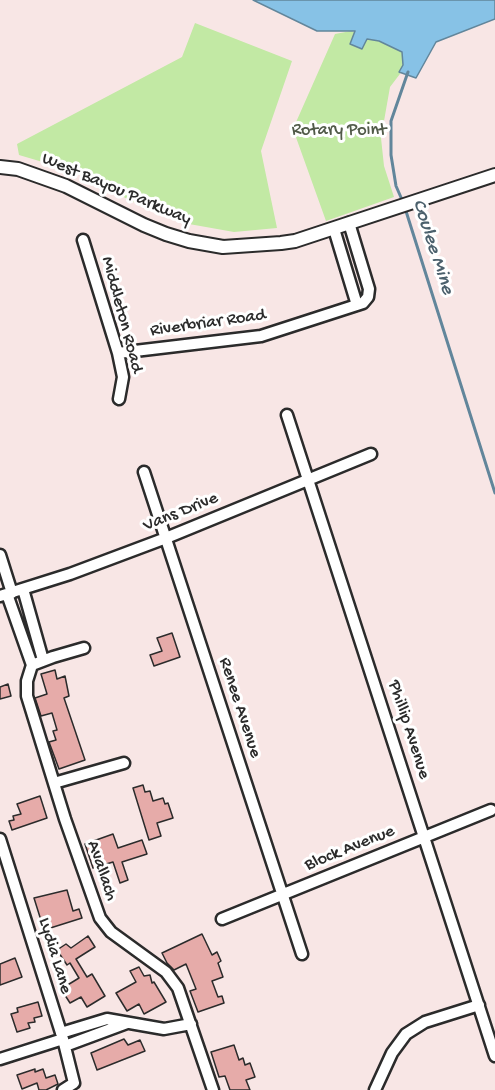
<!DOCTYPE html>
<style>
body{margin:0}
canvas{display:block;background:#f8e6e5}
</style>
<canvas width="495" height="1090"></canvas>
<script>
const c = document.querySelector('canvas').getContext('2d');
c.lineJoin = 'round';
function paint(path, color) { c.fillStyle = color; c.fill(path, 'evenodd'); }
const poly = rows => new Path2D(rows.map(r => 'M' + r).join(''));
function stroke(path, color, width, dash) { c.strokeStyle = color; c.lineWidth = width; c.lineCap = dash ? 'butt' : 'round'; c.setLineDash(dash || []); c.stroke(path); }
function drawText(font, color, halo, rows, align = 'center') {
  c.font = font + ' "Gochi Hand",sans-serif'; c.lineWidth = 6; c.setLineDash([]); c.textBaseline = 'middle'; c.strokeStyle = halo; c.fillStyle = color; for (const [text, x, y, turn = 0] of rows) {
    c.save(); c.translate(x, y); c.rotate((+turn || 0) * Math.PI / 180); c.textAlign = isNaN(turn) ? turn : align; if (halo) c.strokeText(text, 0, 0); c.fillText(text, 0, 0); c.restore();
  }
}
paint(poly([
 [195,23,292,61,261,151,277,228,234,232,189,224,145,208,73,171,19,155,17,144,182,57],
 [351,31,405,50,406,66,390,87,381,138,384,166,394,197,326,221,293,129,335,34]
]), '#c2e9a4');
const water = poly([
 [253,0,495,0,495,19,436,42,416,78,399,72,403,65,402,52,379,41,367,39,362,49,350,44,355,31,317,31,253,0]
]);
paint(water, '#87c2e6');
stroke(water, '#62869b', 1.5);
stroke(poly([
 [403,202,396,186,391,155,391,121,408,72],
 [405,208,495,493]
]), '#62869b', 3);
const building = poly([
 [172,633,180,657,154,666,150,655,162,651,157,638,172,633],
 [55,670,57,679,65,676,69,696,64,698,85,760,59,769,49,742,56,740,53,731,57,730,52,713,41,716,35,698,47,694,41,674,55,670],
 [8,684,11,696,0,699,0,687,8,684],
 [143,785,145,792,150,791,153,801,163,798,165,804,168,803,173,818,157,823,161,836,149,840,133,788,143,785],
 [40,796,47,818,12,830,9,821,14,820,13,816,21,814,17,804,40,796],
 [113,834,118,848,142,840,147,854,122,862,128,880,120,883,113,862,93,868,85,844,113,834],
 [67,890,73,911,79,909,82,918,44,930,34,898,67,890],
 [202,934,212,955,217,952,221,961,218,963,223,977,212,981,218,997,222,996,224,1003,198,1012,190,991,196,989,186,964,174,970,167,963,162,953,202,934],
 [88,936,95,947,76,959,87,977,92,974,105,996,87,1007,81,997,70,1003,61,989,79,978,70,963,67,965,57,950,66,944,71,948,88,936],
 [15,958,22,977,0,985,0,964,15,958],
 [139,967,144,976,150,975,152,983,154,982,166,1002,144,1014,139,1004,127,1011,116,993,136,982,130,971,139,967],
 [38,1002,42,1016,34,1018,35,1022,28,1023,30,1028,17,1032,11,1014,18,1012,17,1008,38,1002],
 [124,1039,128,1045,140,1040,145,1051,97,1070,91,1053,124,1039],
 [234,1045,239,1060,243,1058,245,1065,250,1063,255,1077,246,1080,250,1090,230,1090,225,1076,219,1077,211,1052,234,1045],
 [35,1069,35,1072,43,1069,46,1078,55,1075,58,1084,46,1090,39,1090,37,1083,22,1089,17,1075,35,1069]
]);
paint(building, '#e6aba9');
stroke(building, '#2b2b2b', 1.5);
const minor = poly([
 [334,229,357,305],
 [83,240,118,353,123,377,119,399],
 [118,353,261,336,363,303,368,297,369,289,349,223],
 [287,415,495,1056],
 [144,472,302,954],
 [0,555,12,593],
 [23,589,43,660],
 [7,594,32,665],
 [0,596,70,574,166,538,371,454],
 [84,648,53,657,32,665,27,681,27,696,65,819,100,918,111,932,166,972,178,988,213,1090],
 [54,783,124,763],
 [0,839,63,1039,74,1083,63,1090],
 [222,919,491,810],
 [61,1033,107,1019,164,1029,191,1024],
 [65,1046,127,1023],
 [0,1059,63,1039],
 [375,1090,392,1053,406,1034,425,1022,479,1005]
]);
const tertiary = poly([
 [0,167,18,169,66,186,144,225,166,234,189,241,223,247,281,243,295,241,495,175]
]);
stroke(minor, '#2b2b2b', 15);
stroke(tertiary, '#2b2b2b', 16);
stroke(minor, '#fff', 10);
stroke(tertiary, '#fff', 12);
drawText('18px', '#515a49', '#fff', [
 ["Rotary Point",339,131]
]);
drawText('18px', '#2b2b2b', '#fff', [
 ["West Bayou Parkway",116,190,23],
 ["Middleton Road",121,315,75],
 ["Riverbriar Road",208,324,-8],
 ["Vans Drive",181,513,-22],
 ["Renee Avenue",239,708,72],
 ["Phillip Avenue",408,730,72],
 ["Block Avenue",350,849,-22],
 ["Avallach",101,871,71],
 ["Lydia Lane",54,956,73]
]);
drawText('italic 20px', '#4b606c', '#fff', [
 ["Coulee Mine",432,247,72]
]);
</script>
